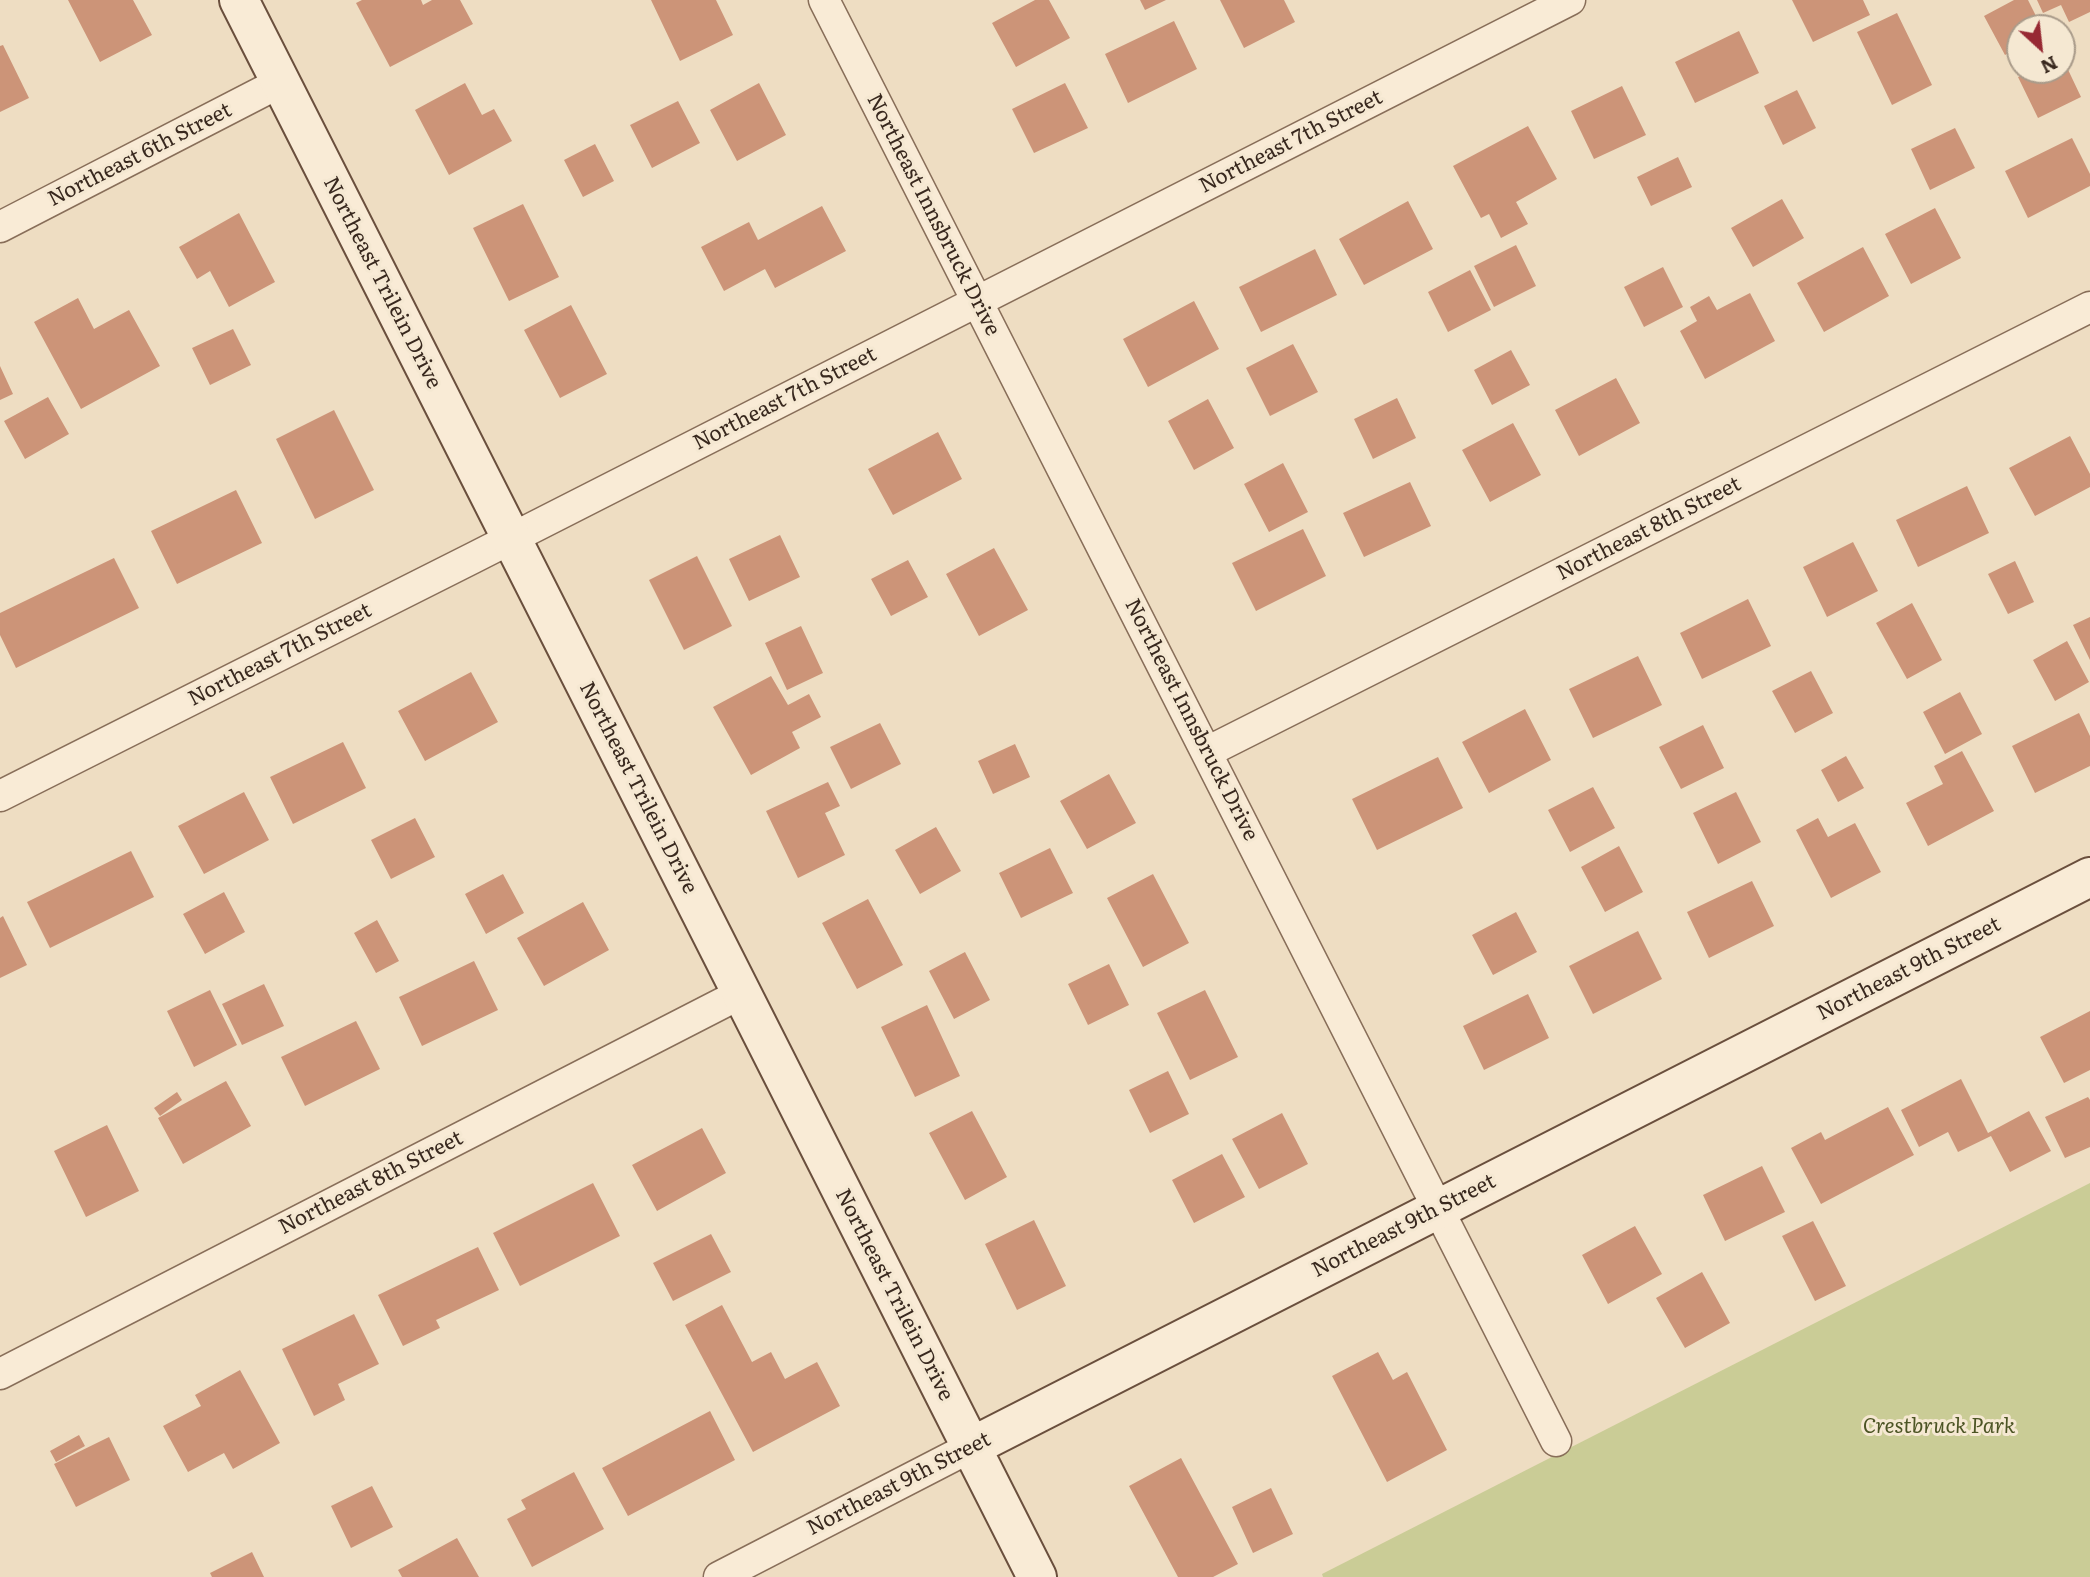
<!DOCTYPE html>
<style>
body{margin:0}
#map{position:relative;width:2090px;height:1577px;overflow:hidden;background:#eeddc2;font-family:Literata,serif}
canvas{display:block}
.north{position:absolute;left:2006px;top:14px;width:70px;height:70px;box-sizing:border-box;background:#f5e8d2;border:2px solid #a99b8a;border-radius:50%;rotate:153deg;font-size:19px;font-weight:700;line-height:28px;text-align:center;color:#38281e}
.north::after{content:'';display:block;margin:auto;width:24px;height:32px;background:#972933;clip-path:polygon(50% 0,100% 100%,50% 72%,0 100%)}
</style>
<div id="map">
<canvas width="2090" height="1577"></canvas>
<div class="north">N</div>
</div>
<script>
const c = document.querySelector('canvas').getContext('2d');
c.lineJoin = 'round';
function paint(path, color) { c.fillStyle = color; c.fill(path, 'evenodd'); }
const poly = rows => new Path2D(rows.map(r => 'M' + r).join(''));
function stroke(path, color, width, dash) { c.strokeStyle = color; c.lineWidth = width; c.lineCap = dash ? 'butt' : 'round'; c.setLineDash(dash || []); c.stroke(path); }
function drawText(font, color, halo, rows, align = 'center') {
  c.font = font + ' Literata,serif'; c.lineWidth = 6; c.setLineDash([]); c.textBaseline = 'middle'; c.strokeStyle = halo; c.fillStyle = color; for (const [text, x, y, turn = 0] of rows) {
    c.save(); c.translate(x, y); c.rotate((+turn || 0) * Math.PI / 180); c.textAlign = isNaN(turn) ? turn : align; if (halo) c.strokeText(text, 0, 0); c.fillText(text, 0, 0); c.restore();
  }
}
paint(poly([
 [2090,1183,2090,1577,1323,1577,1322,1574]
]), '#cacc96');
paint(poly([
 [68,0,133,0,152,35,100,62],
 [362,0,421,0,423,5,432,0,460,0,473,24,390,67,356,3],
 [651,0,716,0,733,35,680,61],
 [1035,0,1049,0,1070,38,1016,67,992,23],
 [1140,0,1166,0,1145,10],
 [1220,0,1284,0,1295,22,1244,48],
 [1792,0,1863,0,1870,15,1813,42],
 [2014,0,2028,0,2042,28,2020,28,2020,47,2005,55,1984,16],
 [2037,0,2090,0,2090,12,2069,22,2061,5,2043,13],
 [1897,13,1932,85,1892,105,1857,32],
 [1174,21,1197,69,1128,103,1105,54],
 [1739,31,1759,73,1695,103,1675,62],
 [3,45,29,98,0,112,0,46],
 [2062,57,2081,97,2038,118,2018,77,2033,70,2062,70],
 [465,83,482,115,494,109,512,141,449,175,415,110],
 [759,83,786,135,737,161,710,110],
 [1065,83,1088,128,1034,153,1012,109],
 [1622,86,1646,135,1594,159,1571,111],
 [1797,90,1816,128,1783,145,1764,106],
 [678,101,700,143,652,168,630,125],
 [1528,126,1557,179,1516,202,1528,224,1501,238,1489,214,1481,218,1453,166],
 [1955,128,1975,168,1930,190,1911,149],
 [2072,138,2090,174,2090,186,2028,218,2005,171],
 [595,144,614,181,583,197,564,160],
 [1678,157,1692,187,1651,206,1637,177],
 [1782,199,1804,238,1753,267,1731,228],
 [1408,201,1433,249,1364,285,1339,239],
 [523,204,559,277,509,301,473,228],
 [822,206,846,251,775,288,765,269,724,291,701,247,749,222,758,240],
 [1935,208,1961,258,1911,284,1885,234],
 [239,213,275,282,229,307,210,271,197,279,179,247],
 [1516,245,1536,286,1494,307,1474,266],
 [1863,247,1889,296,1824,332,1797,283],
 [1315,249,1337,295,1261,332,1239,287],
 [1663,267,1683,307,1644,327,1624,287],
 [1470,270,1491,310,1448,332,1428,292],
 [1750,293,1775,341,1705,379,1680,331,1697,321,1690,307,1709,296,1717,310],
 [78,298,94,329,129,310,160,366,81,409,34,322],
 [1194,301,1219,349,1148,387,1123,339],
 [571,305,607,374,560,398,524,330],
 [233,329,251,365,210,385,192,348],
 [1293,344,1318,392,1270,416,1246,368],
 [1511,350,1530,385,1492,405,1474,370],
 [0,366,13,394,0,400],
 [1616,378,1640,423,1579,456,1555,410],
 [48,397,69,434,25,459,4,421],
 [1397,398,1416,438,1373,459,1354,419],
 [1208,399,1234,448,1194,470,1168,421],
 [334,410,374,490,315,519,276,439],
 [1513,423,1541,475,1490,502,1462,450],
 [938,432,962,479,893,515,868,469],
 [2070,436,2090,474,2090,487,2035,516,2009,468],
 [1283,463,1308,512,1269,532,1244,484],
 [1410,482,1431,526,1364,557,1343,513],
 [1967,486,1989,533,1918,567,1896,520],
 [236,490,262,543,177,584,151,531],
 [1303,529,1326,576,1256,611,1232,563],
 [780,535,800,577,749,601,729,559],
 [1853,542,1878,591,1827,617,1803,567],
 [994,548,1028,610,979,636,946,574],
 [697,556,732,626,684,650,649,580],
 [114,558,139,608,16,668,0,635,0,613],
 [908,560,928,597,891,616,871,579],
 [2015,561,2034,602,2008,614,1988,574],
 [1748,599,1771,646,1702,679,1680,633],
 [1912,603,1942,660,1907,679,1876,623],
 [2090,617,2090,660,2073,625],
 [801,626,823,673,787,690,765,643],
 [2067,641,2089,682,2055,701,2033,660],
 [1638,656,1662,705,1593,738,1569,689],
 [1811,671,1833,713,1795,733,1772,691],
 [471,672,498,722,425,761,398,711],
 [771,676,788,705,809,694,821,717,792,732,800,748,751,775,713,707],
 [1960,692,1982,734,1945,754,1923,712],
 [1525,709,1551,760,1489,793,1462,742],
 [2079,713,2090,736,2090,766,2035,793,2012,746],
 [880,723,901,764,851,789,830,747],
 [1703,725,1724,768,1681,789,1659,747],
 [343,742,366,788,293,824,270,777],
 [1015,744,1030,777,993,794,978,761],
 [1962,751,1994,811,1928,846,1906,803,1943,784,1934,766],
 [1846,756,1864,788,1838,802,1821,770],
 [1438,757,1463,808,1377,850,1352,799],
 [1109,774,1136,823,1087,849,1060,801],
 [828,782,840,806,825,813,845,855,798,878,766,811],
 [1593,787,1615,828,1570,852,1548,810],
 [244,792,269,840,204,874,178,826],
 [1736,792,1761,842,1718,864,1693,813],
 [415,818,435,857,391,879,371,840],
 [1818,818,1828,837,1855,823,1881,872,1831,898,1796,830],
 [936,827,961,871,920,894,895,850],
 [1619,846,1643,892,1605,912,1581,867],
 [1050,848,1073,893,1021,918,999,873],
 [131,851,154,897,50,948,27,902],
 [503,874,524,913,486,934,465,894],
 [1153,874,1189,943,1143,967,1107,898],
 [1752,881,1774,926,1709,958,1687,912],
 [224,892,245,932,205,954,183,914],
 [868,899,903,965,857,989,822,923],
 [583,902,609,950,544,986,517,938],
 [1516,912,1537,952,1493,975,1472,935],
 [3,916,27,965,0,978,0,918],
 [377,920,399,961,376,973,354,933],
 [1638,931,1662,979,1593,1014,1569,966],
 [965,952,990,1000,954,1019,929,971],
 [474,961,498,1010,422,1046,399,997],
 [1109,964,1129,1005,1088,1025,1068,984],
 [264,984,284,1026,242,1045,222,1004],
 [210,990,237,1045,194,1067,167,1011],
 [1205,990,1238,1057,1190,1080,1157,1013],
 [1528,994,1549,1038,1484,1070,1463,1026],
 [927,1005,960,1076,915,1097,881,1027],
 [2090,1011,2090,1070,2064,1083,2040,1037],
 [356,1021,380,1069,305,1106,281,1057],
 [1168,1071,1189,1114,1150,1133,1129,1090],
 [1961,1079,1988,1133,2029,1111,2051,1151,2010,1172,1991,1136,1958,1152,1948,1132,1919,1147,1901,1110],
 [226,1081,251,1126,183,1164,158,1118],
 [177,1092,182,1100,160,1116,154,1108],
 [2088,1097,2090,1100,2090,1147,2065,1158,2045,1117],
 [1888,1107,1914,1155,1821,1204,1791,1148,1821,1132,1825,1140],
 [972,1111,1007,1177,965,1200,929,1133],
 [1282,1113,1308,1164,1259,1189,1232,1139],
 [107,1125,139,1191,86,1217,54,1151],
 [702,1128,726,1173,657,1211,632,1165],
 [1222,1154,1245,1197,1194,1223,1172,1180],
 [1762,1166,1785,1212,1725,1241,1703,1195],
 [593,1183,620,1236,520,1286,493,1233],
 [1034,1220,1066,1286,1017,1310,985,1244],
 [1813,1221,1846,1286,1815,1301,1782,1236],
 [1635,1226,1662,1274,1608,1304,1582,1255],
 [711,1234,731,1272,673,1301,653,1263],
 [478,1247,499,1290,436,1320,440,1328,403,1346,378,1295],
 [1702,1272,1730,1323,1685,1348,1656,1298],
 [722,1305,752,1362,771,1352,785,1379,817,1362,840,1406,753,1452,685,1325],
 [354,1314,379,1364,338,1384,345,1400,314,1416,282,1349],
 [1378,1352,1393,1380,1407,1372,1447,1450,1387,1482,1332,1376],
 [240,1370,280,1443,233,1469,224,1453,188,1472,163,1426,201,1406,195,1395],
 [710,1411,735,1460,628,1516,602,1468],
 [79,1435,85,1446,56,1462,50,1451],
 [109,1437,130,1480,76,1507,54,1464],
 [1181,1458,1238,1564,1213,1577,1178,1577,1129,1486],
 [574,1472,604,1529,532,1567,507,1519,526,1509,521,1500],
 [372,1486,393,1527,351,1548,331,1506],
 [1271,1488,1293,1534,1253,1553,1232,1507],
 [457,1538,479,1577,402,1577,398,1570],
 [252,1552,264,1577,212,1577,210,1573]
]), '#cc9478');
const street = poly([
 [824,0,1556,1441],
 [0,227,281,82],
 [1207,752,2090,307],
 [0,796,473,558,1570,0],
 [0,1374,742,993],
 [719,1577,971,1447]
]);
const secondary = poly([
 [239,0,1037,1577],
 [971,1447,2090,877]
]);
stroke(street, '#886e59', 33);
stroke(secondary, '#6a4f3d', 42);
stroke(street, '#f9ebd6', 30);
stroke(secondary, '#f9ebd6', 38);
drawText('21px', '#38281e', '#f5e8d2', [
 ["Northeast 7th Street",1291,142,-27],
 ["Northeast 6th Street",140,155,-27],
 ["Northeast Innsbruck Drive",933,215,63],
 ["Northeast Trilein Drive",382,283,63],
 ["Northeast 7th Street",785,399,-27],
 ["Northeast 8th Street",1649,529,-27],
 ["Northeast 7th Street",280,655,-27],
 ["Northeast Innsbruck Drive",1191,720,63],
 ["Northeast Trilein Drive",638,788,63],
 ["Northeast 9th Street",1909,969,-27],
 ["Northeast 8th Street",371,1183,-27],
 ["Northeast 9th Street",1404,1226,-27],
 ["Northeast Trilein Drive",894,1295,63],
 ["Northeast 9th Street",899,1484,-27]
]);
drawText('italic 21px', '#4c5424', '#f5e8d2', [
 ["Crestbruck Park",1939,1427]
]);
</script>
